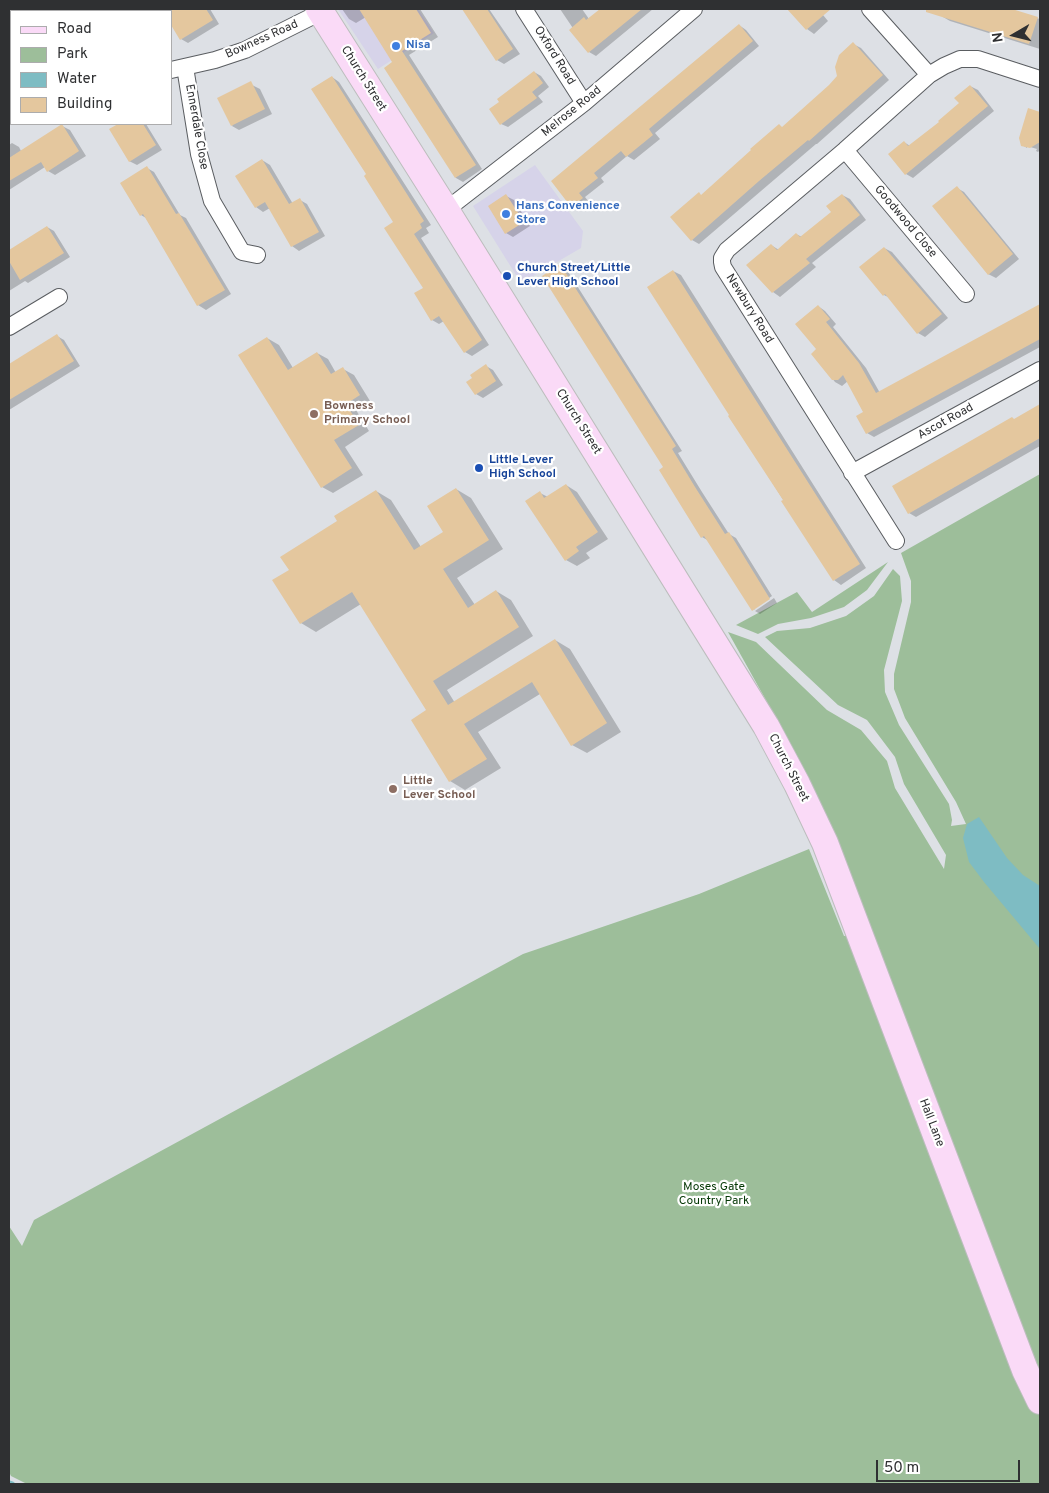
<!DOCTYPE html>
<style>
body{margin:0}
#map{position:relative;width:1049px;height:1493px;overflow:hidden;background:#dde0e5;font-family:Overpass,sans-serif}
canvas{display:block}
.frame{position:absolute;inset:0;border:10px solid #2f3032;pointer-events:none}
.legend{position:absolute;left:10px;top:10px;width:162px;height:115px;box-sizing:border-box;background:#fff;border:1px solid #acacad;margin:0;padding:6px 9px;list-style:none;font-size:15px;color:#2f3032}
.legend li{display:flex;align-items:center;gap:10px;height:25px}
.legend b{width:25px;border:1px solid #acacad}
.north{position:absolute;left:989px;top:10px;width:50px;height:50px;-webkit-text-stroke:4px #fff;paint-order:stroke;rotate:262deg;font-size:14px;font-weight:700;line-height:20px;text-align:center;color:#2f3032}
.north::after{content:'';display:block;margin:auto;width:18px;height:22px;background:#2f3032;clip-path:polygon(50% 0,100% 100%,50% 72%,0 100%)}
.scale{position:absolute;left:876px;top:1460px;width:144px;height:22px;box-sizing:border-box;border:2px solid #2f3032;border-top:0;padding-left:6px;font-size:15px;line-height:18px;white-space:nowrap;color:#2f3032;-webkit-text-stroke:4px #fff;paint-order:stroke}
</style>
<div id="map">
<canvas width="1049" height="1493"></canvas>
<div class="frame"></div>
<ul class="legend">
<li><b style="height:6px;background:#fadaf7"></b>Road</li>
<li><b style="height:14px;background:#9dbe9a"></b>Park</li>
<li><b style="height:14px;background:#7ebcc3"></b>Water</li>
<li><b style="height:14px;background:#e4c79e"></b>Building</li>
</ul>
<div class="north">N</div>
<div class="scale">50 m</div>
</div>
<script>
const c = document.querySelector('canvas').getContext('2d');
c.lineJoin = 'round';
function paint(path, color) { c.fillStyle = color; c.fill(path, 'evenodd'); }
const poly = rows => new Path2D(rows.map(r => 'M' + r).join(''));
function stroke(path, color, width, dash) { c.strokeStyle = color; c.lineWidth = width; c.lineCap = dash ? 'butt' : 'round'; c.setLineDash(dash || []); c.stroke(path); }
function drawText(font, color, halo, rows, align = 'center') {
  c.font = font + ' Overpass,sans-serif'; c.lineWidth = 4.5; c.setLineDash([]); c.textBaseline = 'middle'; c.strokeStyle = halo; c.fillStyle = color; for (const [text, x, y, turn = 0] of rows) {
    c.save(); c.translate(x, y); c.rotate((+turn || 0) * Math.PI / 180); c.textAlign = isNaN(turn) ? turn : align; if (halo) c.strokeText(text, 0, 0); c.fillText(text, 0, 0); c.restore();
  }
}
paint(poly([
 [338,9,418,9,434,33,378,69],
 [535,165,583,231,581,248,521,283,473,206]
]), '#d6d3e9');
paint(poly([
 [1040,474,1040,1484,27,1484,11,1476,9,1472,9,1226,22,1246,34,1220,523,954,699,894,809,849,844,936,872,933,787,738,728,632,756,642,827,710,861,730,887,761,895,788,944,869,946,855,904,784,895,757,867,720,838,705,765,637,777,631,810,628,846,616,874,596,893,569,900,576,902,601,884,670,885,692,899,725,949,804,952,820,951,826,966,824,956,802,905,718,894,689,894,674,911,602,911,581,901,553],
 [888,562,867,590,844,607,811,618,778,624,758,634,736,625,797,592,812,612]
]), '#9dbe9a');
paint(poly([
 [979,817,1007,858,1023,875,1040,886,1040,949,984,882,969,862,963,838,967,824]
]), '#7ebcc3');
paint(poly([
 [9,9,19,9,20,11,11,11,11,77,9,76],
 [93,9,123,9,125,11,89,11],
 [172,9,210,9,219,24,188,43,181,39,171,11,168,11],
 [342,9,420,9,438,37,409,55,482,169,463,182,456,178,394,62,366,17,356,23,349,19],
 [463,9,489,9,520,54,504,64,497,60],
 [560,9,582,9,589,19,610,15,618,9,653,9,596,56,589,52],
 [789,9,818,9,828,21,814,34,807,29],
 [945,9,1008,9,1040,19,1040,49,950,21,943,17],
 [739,25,746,30,759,46,655,133,660,139,634,160,627,156,601,178,604,182,585,197,589,202,579,210,572,206,553,181],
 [853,44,861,48,889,80,817,144,816,144,699,244,692,240,702,196,783,128,839,77],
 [534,72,541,76,549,87,538,96,543,102,508,127,501,124],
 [332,77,339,82,431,225,426,228,429,233,421,238,489,345,472,356,465,352,444,321,439,324,432,320,425,288,395,222,367,175],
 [252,85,260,89,272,114,239,130,232,126],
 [970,86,978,90,994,111,913,178,906,174,890,154,904,142,910,146,940,122,961,103],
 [1029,109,1040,113,1040,150,1038,152,1036,151,1037,149,1027,146,1027,148,1022,145],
 [120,124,146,124,162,150,137,165,129,161,111,130],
 [62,126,70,130,86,156,55,175,48,171,45,167,9,190,9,145,12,143,19,147,21,151],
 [262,160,270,165,293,204,300,200,307,204,325,236,299,251,292,246,270,208,263,212,256,207],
 [147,168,154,172,180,215,186,218,231,294,206,310,198,305,146,218,141,215],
 [957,188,964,192,1019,259,996,278,988,274],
 [842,195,850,199,866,220,812,263,816,267,780,297,773,292,748,266,771,245,779,250,796,234,802,237,833,212],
 [506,196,514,200,530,226,513,237,506,233],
 [47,227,54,231,70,257,28,283,25,281,9,291,9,251],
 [884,248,892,252,948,318,925,337,918,333,890,298,884,295],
 [560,266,567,270,682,451,678,453,702,492,729,534,736,538,772,596,755,608,755,610,709,541,702,537,665,468],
 [673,271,681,275,866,568,841,585,834,580,730,416],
 [1040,305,1040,347,874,437,867,433,864,413,848,381,842,386,835,382,813,354,818,349,818,306,825,311,836,324,833,327,866,368,880,393],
 [57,336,64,340,80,366,9,410,9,366],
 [267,338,279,345,293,368,317,353,328,359,336,373,343,369,354,375,370,401,356,410,369,431,345,447,363,475,333,493,322,487],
 [486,366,493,370,503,385,483,398,476,394],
 [1040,405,1040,446,916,517,909,513,1015,420],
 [566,485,577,492,608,539,586,553,590,558,577,566,566,560,540,493,548,497],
 [456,489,471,498,503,549,457,578,475,605,496,591,511,600,533,636,447,690,455,703,555,640,570,649,621,732,587,753,572,745,540,694,478,732,501,768,465,790,450,781,413,720,428,711,361,604,316,632,301,623,274,580,290,570,339,521,376,491,391,500,421,547,445,532],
 [774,598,777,603,760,614,755,611]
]), '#0003');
stroke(poly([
 [9,1483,12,1484]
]), '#7ebcc3', 5.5);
paint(poly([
 [171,9,206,9,213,20,180,40,171,25],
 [359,9,416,9,431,33,402,51,476,165,455,178,384,68,392,62],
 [462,9,487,9,513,49,496,61],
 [600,9,642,9,588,53,569,30,584,17,586,20],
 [787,9,831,9,806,30],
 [926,9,1012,9,1038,17,1029,44,926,12],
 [739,24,753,41,649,129,653,135,626,157,621,151,594,173,598,178,579,193,583,198,571,207,551,181],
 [853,42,883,75,809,141,808,140,759,181,691,241,670,217,699,192,701,195,751,150,750,149,779,124,782,127,829,85,837,76,835,67,839,55],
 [534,71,543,83,532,92,537,98,500,125,489,109,499,102,497,99],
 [332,76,424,221,420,224,422,228,414,234,482,340,464,353,439,316,431,321,414,293,423,288,384,228,393,222,364,176,366,174,311,89],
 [251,81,265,109,231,126,217,98],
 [970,85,988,106,905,175,888,154,904,141,908,146,939,122,938,121,959,103,954,98],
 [1028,108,1040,112,1040,142,1030,148,1021,146,1019,138],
 [62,124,79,151,47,172,41,162,9,181,9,158],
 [118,124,143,124,156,145,129,162,109,129],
 [262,159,289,204,300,198,319,232,291,247,265,202,255,208,235,176],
 [147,166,176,214,179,213,225,290,197,306,143,214,140,216,120,183],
 [957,186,1013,254,988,275,932,206],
 [506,194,524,222,505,234,488,206],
 [842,194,860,215,806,259,810,263,772,293,746,265,771,244,777,250,796,233,800,237,831,212,826,206],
 [47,226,64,253,20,280,9,261,9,250],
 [884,247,942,314,917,334,885,294,883,296,859,267],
 [560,264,676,446,672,449,695,487,725,534,729,532,770,599,752,611,704,536,701,538,683,509,659,470,663,467,542,276],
 [673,270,860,564,833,581,781,501,783,500,728,416,729,415,647,287],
 [1040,304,1040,339,866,434,856,416,863,412,843,375,838,380,832,380,811,354,816,349,795,324,818,305,830,319,826,322,859,363,876,393],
 [57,334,74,361,9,400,9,364],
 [267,337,288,370,317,352,331,374,343,367,360,395,346,404,359,425,334,440,352,468,321,488,238,355],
 [486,364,496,381,475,395,466,382,472,378,470,375],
 [1040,404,1040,438,908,514,892,486,1012,417,1014,419],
 [566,484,598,532,576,547,579,551,565,561,525,501,540,491,544,498],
 [456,488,489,540,443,569,468,608,496,590,519,627,433,681,448,705,555,639,607,723,571,746,532,682,464,724,487,759,449,782,411,720,426,710,352,592,300,624,272,580,289,570,280,557,337,521,334,516,376,490,414,550,443,532,427,506]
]), '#e4c79e');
const minor = poly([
 [50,9,50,11],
 [524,9,584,103],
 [870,9,929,75,944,66,960,59,978,59,1040,79],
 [185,67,199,154,212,201,242,252,257,255],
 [171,70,215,60,245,50,321,12],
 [9,109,11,108],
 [845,150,966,294],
 [446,210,584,103,694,9],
 [9,327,59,297],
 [852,473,1040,370],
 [896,541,723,267,722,262,722,258,727,250,845,150,929,75]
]);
const primary = poly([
 [319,9,446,210,766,726,797,784,825,843,1025,1370,1040,1401]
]);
stroke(minor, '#5a5d61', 18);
stroke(primary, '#bcbdbd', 28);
stroke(minor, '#fff', 16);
stroke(primary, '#fadaf7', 26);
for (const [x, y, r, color] of [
 [396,46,5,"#3f7fe0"],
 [506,214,5,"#3f7fe0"],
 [507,276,5,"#1a4fb4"],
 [314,414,5,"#8d6e63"],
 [479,468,5,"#1a4fb4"],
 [393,789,5,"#8d6e63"]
]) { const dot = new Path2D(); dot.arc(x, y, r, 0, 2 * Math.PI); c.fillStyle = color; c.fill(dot); stroke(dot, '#fff', 2); }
drawText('12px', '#2f3032', '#fff', [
 ["Bowness Road",262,40,-24],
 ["Oxford Road",554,56,58],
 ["Church Street",363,79,58],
 ["Melrose Road",572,112,-39],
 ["Ennerdale Close",196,127,80],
 ["Goodwood Close",905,222,50],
 ["Newbury Road",749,309,58],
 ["Church Street",578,422,58],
 ["Ascot Road",946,422,-29],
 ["Church Street",788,768,63],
 ["Hall Lane",931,1123,69]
]);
drawText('bold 12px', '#366cbe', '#fff', [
 ["Nisa",406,46],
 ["Hans Convenience",516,207],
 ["Store",516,221]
], 'left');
drawText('bold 12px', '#164399', '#fff', [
 ["Church Street/Little",517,269],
 ["Lever High School",517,283],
 ["Little Lever",489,461],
 ["High School",489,475]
], 'left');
drawText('bold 12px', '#785e54', '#fff', [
 ["Bowness",324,407],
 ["Primary School",324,421],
 ["Little",403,782],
 ["Lever School",403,796]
], 'left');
drawText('12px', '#053805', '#fff', [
 ["Moses Gate",714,1188],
 ["Country Park",714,1202]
]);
</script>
